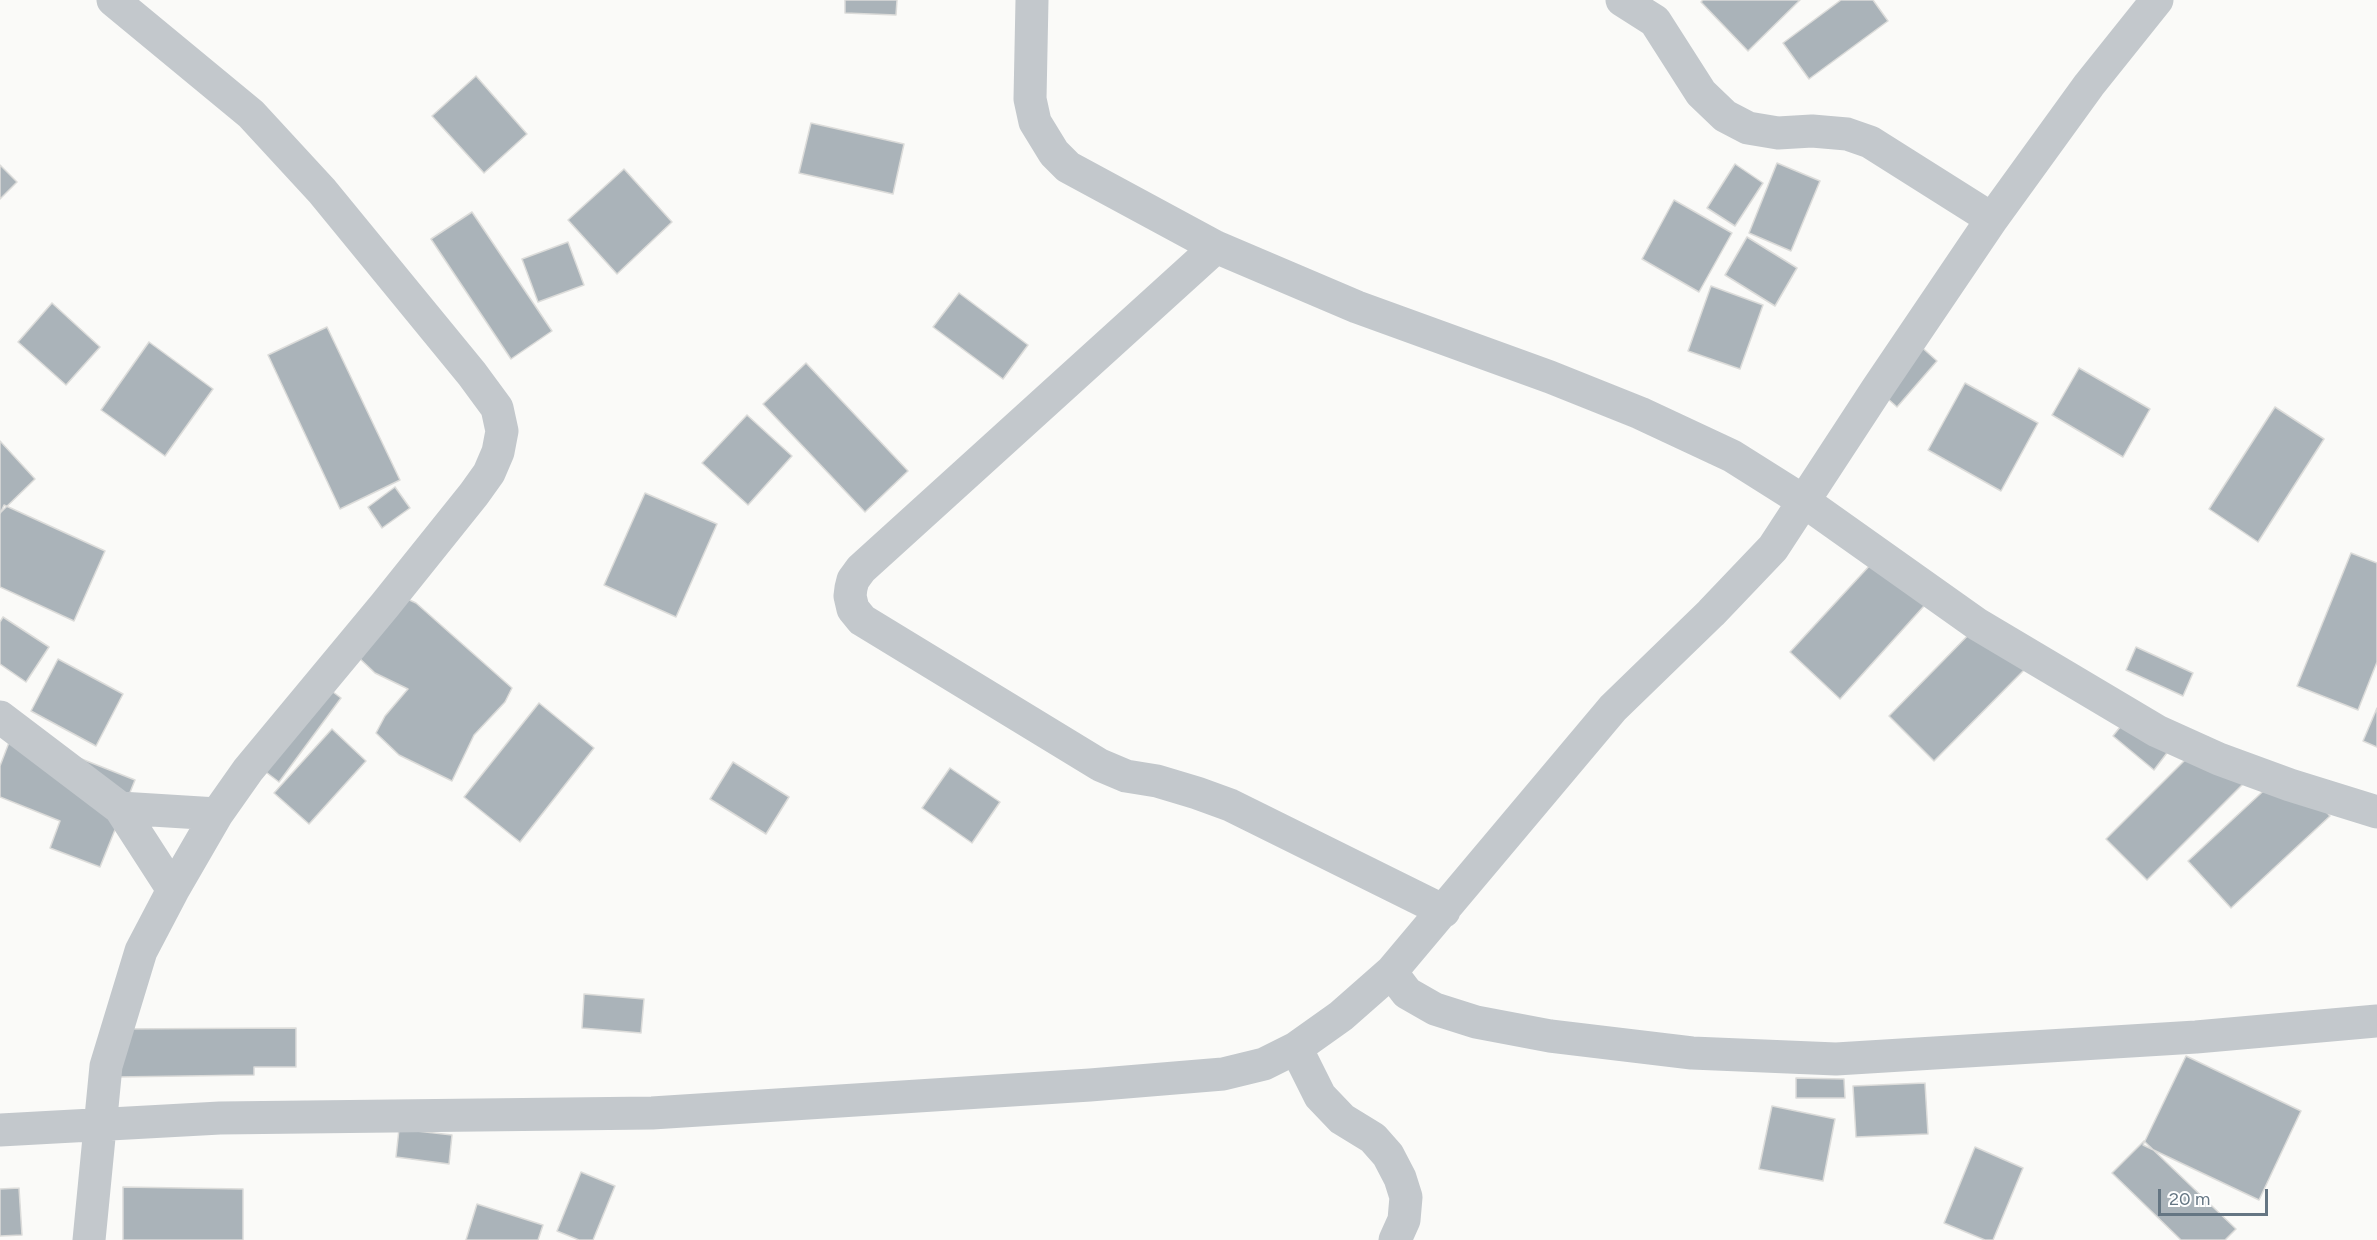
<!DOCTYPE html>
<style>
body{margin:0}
#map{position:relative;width:2377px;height:1240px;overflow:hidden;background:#fafaf8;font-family:Figtree,sans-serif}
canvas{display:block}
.scale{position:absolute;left:2158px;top:1189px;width:110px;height:27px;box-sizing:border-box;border:3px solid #657683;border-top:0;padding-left:8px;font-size:18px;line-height:21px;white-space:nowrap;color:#657683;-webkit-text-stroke:4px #fff;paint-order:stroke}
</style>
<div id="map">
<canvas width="2377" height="1240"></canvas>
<div class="scale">20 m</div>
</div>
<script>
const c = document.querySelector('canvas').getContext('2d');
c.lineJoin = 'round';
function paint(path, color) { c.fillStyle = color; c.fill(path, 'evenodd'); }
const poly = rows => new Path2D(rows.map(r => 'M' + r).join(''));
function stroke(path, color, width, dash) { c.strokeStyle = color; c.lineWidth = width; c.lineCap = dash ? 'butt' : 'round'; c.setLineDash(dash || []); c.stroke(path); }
const building = poly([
 [845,0,897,0,896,15,845,13,845,0],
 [1703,0,1800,0,1748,51,1701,2,1703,0],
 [1841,0,1873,0,1888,21,1809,79,1783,43,1841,0],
 [476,76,527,134,484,173,432,116,476,76],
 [811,123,904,144,893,194,799,173,811,123],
 [1777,163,1820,181,1791,251,1749,233,1777,163],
 [1735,164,1763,183,1735,226,1707,208,1735,164],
 [0,165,17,182,0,199,0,165],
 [624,169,672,222,617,274,568,220,624,169],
 [1674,200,1732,233,1699,292,1642,259,1674,200],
 [472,212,552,331,511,359,431,239,472,212],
 [1747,237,1797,268,1775,306,1725,275,1747,237],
 [568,242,584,285,538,302,522,259,568,242],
 [1711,286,1763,305,1740,369,1688,351,1711,286],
 [959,293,1028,345,1003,379,933,327,959,293],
 [52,303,100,347,66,385,18,342,52,303],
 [327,327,400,480,340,509,268,355,327,327],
 [149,342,213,389,165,456,101,410,149,342],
 [1918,344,1937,361,1897,407,1878,390,1918,344],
 [806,363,908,471,865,512,763,404,806,363],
 [2079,368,2150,409,2123,457,2052,415,2079,368],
 [1965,383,2038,423,2001,491,1928,450,1965,383],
 [2275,407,2324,439,2258,542,2209,509,2275,407],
 [747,415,792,456,748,505,702,463,747,415],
 [0,441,35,479,0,513,0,441],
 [395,487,410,508,382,528,368,507,395,487],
 [645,493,717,524,676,617,604,585,645,493],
 [4,505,105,551,74,621,0,587,0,514,4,505],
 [1884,550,1933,596,1840,699,1790,652,1884,550],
 [2351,553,2377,563,2377,662,2358,710,2297,686,2351,553],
 [401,596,416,603,512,688,505,702,474,735,452,781,399,755,376,733,385,716,408,689,375,673,356,655,401,596],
 [3,617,49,647,26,682,0,664,0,622,3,617],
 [1983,620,2028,666,1934,761,1889,716,1983,620],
 [2136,647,2193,673,2183,696,2126,670,2136,647],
 [58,659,123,694,96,746,31,711,58,659],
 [317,680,341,698,279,782,254,763,317,680],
 [539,703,594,748,520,842,464,797,539,703],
 [2377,708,2377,747,2363,741,2377,708],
 [2132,712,2173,745,2154,770,2113,736,2132,712],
 [332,729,366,761,309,824,274,793,332,729],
 [13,732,135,780,100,867,50,848,60,821,0,797,0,766,13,732],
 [2208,737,2249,778,2147,880,2106,839,2208,737],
 [733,762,789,797,766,834,710,799,733,762],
 [950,768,1000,802,972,843,922,808,950,768],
 [2287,769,2330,816,2231,908,2188,861,2287,769],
 [584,994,644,999,641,1033,582,1028,584,994],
 [296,1028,296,1067,254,1067,254,1075,115,1077,115,1029,296,1028],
 [2186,1056,2301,1111,2259,1200,2143,1145,2186,1056],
 [1796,1078,1844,1079,1845,1098,1796,1098,1796,1078],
 [1925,1083,1928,1134,1856,1137,1853,1086,1925,1083],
 [1772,1106,1835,1119,1823,1181,1759,1169,1772,1106],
 [399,1129,452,1135,449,1164,396,1157,399,1129],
 [2144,1141,2236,1229,2225,1240,2181,1240,2112,1173,2144,1141],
 [1975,1147,2023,1168,1993,1240,1985,1240,1944,1223,1975,1147],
 [581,1172,615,1186,593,1240,579,1240,557,1231,581,1172],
 [123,1187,243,1189,243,1240,123,1240,123,1187],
 [19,1188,22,1235,0,1236,0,1189,19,1188],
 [477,1204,543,1225,538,1240,466,1240,477,1204]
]);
paint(building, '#aab3b9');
stroke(building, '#dcdcda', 1.5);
stroke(poly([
 [1032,0,1030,99,1035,122,1054,153,1068,167,1216,247,1357,307,1550,377,1640,413,1732,456,1805,502,1977,624,2157,731,2219,759,2290,785,2377,812],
 [1622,0,1655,21,1701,93,1725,116,1748,128,1778,133,1812,131,1847,134,1870,142,1992,219],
 [1216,247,861,569,853,580,851,588,850,596,853,609,862,620,1100,765,1126,776,1157,781,1197,793,1230,805,1444,911],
 [0,717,120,808,173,890],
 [120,808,217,814],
 [1391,972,1407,993,1435,1009,1476,1022,1550,1036,1692,1053,1836,1059,2196,1037,2377,1021],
 [1296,1048,1320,1096,1342,1119,1373,1138,1388,1155,1400,1178,1406,1197,1404,1220,1395,1240],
 [0,1130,220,1118,652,1113,1090,1085,1223,1074,1264,1064,1296,1048,1341,1016,1391,972,1613,708,1711,613,1773,548,1877,389,1992,219,2089,85,2157,0],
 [89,1240,106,1066,141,951,173,890,217,814,248,770,385,605,474,494,489,473,498,452,502,431,497,408,472,374,322,191,251,114,113,0]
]), '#c3c8cc', 33);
</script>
